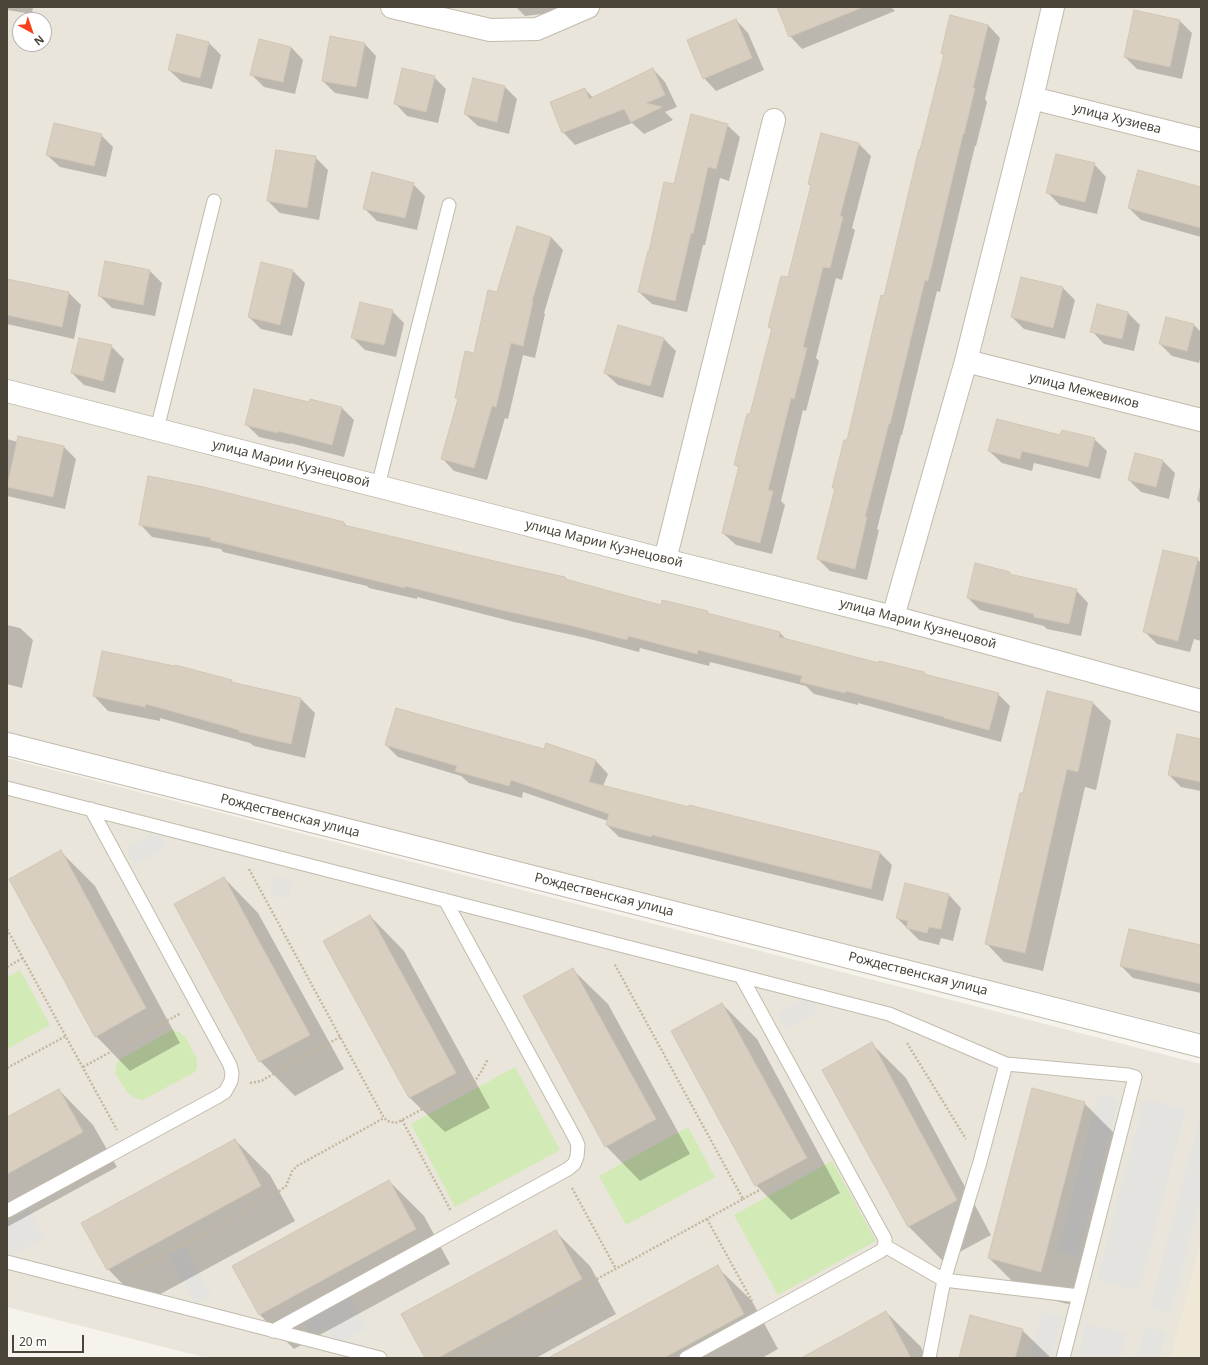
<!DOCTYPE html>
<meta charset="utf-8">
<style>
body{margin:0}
#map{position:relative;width:1208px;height:1365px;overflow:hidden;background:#f6f3ec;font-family:"Noto Sans",sans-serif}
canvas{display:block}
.frame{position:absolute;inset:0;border:8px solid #4b4439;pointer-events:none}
.north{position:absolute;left:12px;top:12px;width:40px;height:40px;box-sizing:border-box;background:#fff;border:1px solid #b7b4b0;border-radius:50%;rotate:140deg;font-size:11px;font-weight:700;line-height:16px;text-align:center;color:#4b4439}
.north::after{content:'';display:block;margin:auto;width:14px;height:18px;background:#fc3f1d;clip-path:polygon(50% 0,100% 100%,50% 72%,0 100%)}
.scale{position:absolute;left:12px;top:1335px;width:72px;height:18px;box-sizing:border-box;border:2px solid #4b4439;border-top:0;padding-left:5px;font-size:12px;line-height:14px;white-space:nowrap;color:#4b4439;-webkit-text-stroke:3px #fff;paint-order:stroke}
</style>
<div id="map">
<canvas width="1208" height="1365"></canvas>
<div class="frame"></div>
<div class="north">N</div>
<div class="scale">20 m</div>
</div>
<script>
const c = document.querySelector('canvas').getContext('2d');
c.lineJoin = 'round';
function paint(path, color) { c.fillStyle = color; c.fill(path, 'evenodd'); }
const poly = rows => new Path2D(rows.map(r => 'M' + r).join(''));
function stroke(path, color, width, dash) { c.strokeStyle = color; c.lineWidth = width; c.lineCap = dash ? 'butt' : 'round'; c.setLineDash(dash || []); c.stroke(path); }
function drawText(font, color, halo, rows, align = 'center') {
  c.font = font + ' "Noto Sans",sans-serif'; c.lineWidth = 4; c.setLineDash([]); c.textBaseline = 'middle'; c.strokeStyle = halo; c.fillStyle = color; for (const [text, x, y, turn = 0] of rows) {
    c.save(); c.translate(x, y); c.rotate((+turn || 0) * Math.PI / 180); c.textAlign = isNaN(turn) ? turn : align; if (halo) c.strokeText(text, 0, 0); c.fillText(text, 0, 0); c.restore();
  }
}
paint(poly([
 [7,7,1201,7,1201,1033,679,902,404,842,7,736],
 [20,20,44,20,44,44,20,44],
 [7,758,1201,1064,1201,1242,1171,1358,207,1358,7,1307]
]), '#eae5da');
paint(poly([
 [1201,1242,1201,1358,1171,1358]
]), '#efe8d6');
paint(poly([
 [20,970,50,1025,7,1049,7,977],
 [172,1030,179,1032,186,1038,197,1059,197,1067,195,1072,143,1100,134,1098,127,1092,115,1073,117,1062,119,1060],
 [515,1067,560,1150,455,1207,411,1124],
 [688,1127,715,1177,626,1225,599,1176],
 [832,1161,876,1241,778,1295,734,1215]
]), '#d2eab5');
paint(poly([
 [159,831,168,847,135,865,126,849],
 [274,876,293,881,288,899,270,894],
 [811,995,819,1011,786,1029,777,1013],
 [1098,1094,1119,1099,1078,1257,1057,1252],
 [1144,1099,1186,1109,1139,1291,1097,1280],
 [1201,1111,1201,1196,1171,1313,1150,1308],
 [29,1210,44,1238,7,1259,7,1222],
 [184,1246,211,1295,195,1304,168,1255],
 [348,1293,367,1328,337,1345,327,1328,312,1336,303,1319],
 [1042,1312,1062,1317,1052,1358,1030,1358],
 [1086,1323,1127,1334,1121,1358,1077,1358],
 [1145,1326,1166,1332,1159,1358,1137,1358]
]), '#e5e3e0');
paint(poly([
 [7,7,33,7,32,14,7,10],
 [516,7,565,7,566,11,525,16],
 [778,7,891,7,895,11,802,49,790,36],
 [1135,11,1180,21,1192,33,1182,79,1137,69,1125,57],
 [736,20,748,33,764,70,716,91,704,78],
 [988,25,1000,38,985,99,987,102,976,146,975,146,940,292,937,291,902,435,901,435,877,529,879,530,867,580,830,571,818,559,835,489,834,487,847,441,885,297,944,55,942,53],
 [209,43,221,55,212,89,182,82,169,70],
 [364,43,376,56,368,99,335,93,323,81],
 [291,47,303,60,295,94,264,87,251,74],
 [653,69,665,82,677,107,665,112,673,120,644,134,632,123,575,145,563,132,585,89,593,98],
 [434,77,446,89,438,123,407,116,395,103],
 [474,80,505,87,517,99,509,134,478,126,465,114],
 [727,125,740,137,729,181,720,178,705,245,703,245,687,312,652,304,639,292,650,252,674,185],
 [101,135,113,147,106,177,60,167,47,155],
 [858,143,871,156,852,228,855,230,842,280,836,278,816,358,819,361,806,411,803,410,781,501,785,505,772,554,736,545,723,533,739,468,735,464,751,416,772,330,769,327,788,278,811,186,809,184],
 [315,157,328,170,319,220,280,213,268,201],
 [1094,164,1106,177,1097,214,1060,205,1047,192],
 [413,184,425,196,417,230,377,221,364,208],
 [1201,188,1201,237,1141,220,1129,208],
 [551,237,563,250,544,313,545,314,535,358,523,355,508,419,505,418,487,480,454,471,442,458,459,400,456,398,475,354],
 [149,270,162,283,155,316,112,308,100,296],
 [293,271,305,283,292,336,261,329,249,317],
 [1022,278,1063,288,1075,300,1065,339,1024,329,1012,317],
 [7,280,69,293,81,305,74,339,7,324],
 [1098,305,1128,313,1140,325,1134,351,1104,344,1092,331],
 [392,311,404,323,396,357,365,350,352,337],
 [1194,325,1201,332,1201,357,1199,363,1172,356,1160,344],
 [664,339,676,351,663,398,618,385,605,373],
 [111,346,124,359,115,393,84,385,72,373],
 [310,403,342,408,354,420,344,457,290,443,290,444,259,437,246,424],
 [1061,436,1094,439,1107,451,1100,479,1034,463,1032,471,1002,463,989,451],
 [7,439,18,442,64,447,76,459,65,509,7,496],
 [1163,461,1175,473,1169,499,1141,492,1129,480],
 [1201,483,1201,504,1197,500],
 [344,523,348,527,510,566,565,577,568,581,662,607,707,612,710,615,779,632,787,640,879,664,924,673,926,676,998,694,1010,706,1001,742,858,703,858,705,814,694,806,686,710,662,709,666,640,648,639,652,586,638,514,622,417,597,417,599,369,588,367,586,223,552,221,549,152,537,140,524],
 [1197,559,1201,563,1201,641,1194,639,1190,652,1157,644,1145,632],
 [1009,573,1013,576,1076,590,1088,603,1081,636,1047,629,1044,626,980,610,968,598],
 [7,625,20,628,33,640,22,688,7,684],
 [231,681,234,684,301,699,315,713,305,758,254,746,250,743,160,718,160,721,108,711,94,696],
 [1047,692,1093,703,1111,721,1096,790,1085,787,1043,971,1004,962,986,943,1024,795],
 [1201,741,1201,791,1181,787,1169,775],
 [547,744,596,761,608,774,603,786,689,808,690,807,880,853,892,865,883,901,619,837,607,825,608,821,523,792,522,798,469,783,461,776,398,757,386,745,545,750],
 [60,851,95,886,180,1043,130,1071,96,1036],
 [224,878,258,913,344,1069,295,1096,260,1061],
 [906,884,949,895,961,908,953,941,941,938,939,945,919,940,897,918],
 [370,916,404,951,490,1108,445,1132,410,1098,324,941],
 [1201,946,1201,993,1133,978,1121,966],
 [573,970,608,1004,690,1154,640,1181,606,1146],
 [722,1004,757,1039,840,1193,791,1220,756,1185],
 [871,1043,906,1078,991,1235,943,1261,909,1227],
 [59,1090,93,1125,117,1167,7,1227,7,1118],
 [1084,1103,1119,1138,1076,1306,1024,1293,989,1258],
 [235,1140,270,1175,295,1221,142,1304,108,1269],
 [389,1181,424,1216,450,1264,294,1349,260,1315,233,1266],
 [555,1231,590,1266,616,1314,536,1358,427,1358],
 [717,1267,752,1301,778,1349,762,1358,565,1358],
 [886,1312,921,1347,926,1358,803,1358],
 [1022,1330,1051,1358,960,1358]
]), '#0003');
const building = poly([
 [777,7,860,7,861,8,789,37,777,7],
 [1134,10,1180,20,1170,67,1124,57,1134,10],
 [950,15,988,25,973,88,975,88,964,134,963,134,928,281,925,280,890,424,889,423,865,517,867,517,855,569,817,559,835,488,832,488,844,440,847,440,881,295,884,296,919,149,920,150,944,54,941,53,950,15],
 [736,19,752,58,703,79,687,40,736,19],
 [177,34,209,42,200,78,168,70,177,34],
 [330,36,365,43,356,87,322,81,330,36],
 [259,39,291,47,283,82,250,75,259,39],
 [402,68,435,76,426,112,394,104,402,68],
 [653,68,665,95,646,103,662,107,631,122,624,109,562,133,550,102,585,88,589,99,653,68],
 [473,78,505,86,497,122,464,114,473,78],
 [691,114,728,124,716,169,708,167,693,234,691,233,675,301,638,292,648,251,649,251,664,182,674,184,691,114],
 [54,123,102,134,94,166,46,155,54,123],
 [821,133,859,143,840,216,843,217,830,268,823,267,803,347,807,348,794,399,791,398,768,490,773,491,760,543,722,533,739,466,734,465,747,414,750,414,772,328,768,327,781,276,788,277,811,185,808,184,821,133],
 [276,150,316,156,307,208,267,201,276,150],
 [1056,154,1095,163,1085,202,1046,193,1056,154],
 [1138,170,1201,187,1201,228,1128,208,1138,170],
 [372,172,414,183,405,218,363,209,372,172],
 [517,226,551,237,532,301,533,301,523,346,511,343,496,407,492,406,474,468,441,459,458,399,455,398,465,351,474,353,488,290,497,292,517,226],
 [105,261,150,270,143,305,98,296,105,261],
 [261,262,293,270,280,325,248,317,261,262],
 [1021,277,1063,287,1053,328,1011,317,1021,277],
 [7,279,69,292,62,327,7,315,7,279],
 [360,302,393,310,384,345,351,338,360,302],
 [1097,304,1128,312,1122,339,1090,332,1097,304],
 [1166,317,1194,324,1187,351,1159,344,1166,317],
 [618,325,664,338,650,386,604,373,618,325],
 [79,338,112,345,103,381,71,373,79,338],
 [254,389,309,402,310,399,342,407,332,445,278,431,278,433,245,425,254,389],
 [997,419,1060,435,1062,430,1095,438,1088,467,1022,451,1020,459,988,451,997,419],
 [18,436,64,446,53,497,7,487,18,436],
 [1135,453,1163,460,1156,487,1128,480,1135,453],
 [148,476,204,487,344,522,344,525,511,565,565,577,565,579,661,605,662,600,708,611,707,613,780,632,779,637,879,663,879,661,924,672,924,674,999,693,989,730,944,718,944,717,846,691,845,693,800,682,802,676,698,650,697,654,628,636,627,640,573,626,501,610,405,586,405,588,210,540,211,538,139,525,148,476],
 [1163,550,1198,558,1178,641,1143,632,1163,550],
 [975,563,1010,572,1009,574,1077,589,1069,624,1034,617,1034,614,967,598,975,563],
 [102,651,174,666,175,665,232,680,231,682,301,698,291,744,239,732,239,730,146,704,145,707,93,696,102,651],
 [1047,691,1093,702,1078,772,1067,769,1025,953,985,944,1020,793,1023,793,1047,691],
 [396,708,544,749,546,743,596,760,589,782,689,807,689,805,880,852,871,889,652,835,651,837,606,825,609,814,511,780,509,786,455,771,457,766,385,745,396,708],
 [1177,734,1201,739,1201,782,1168,775,1177,734],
 [61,850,146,1008,95,1037,9,879,61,850],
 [224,877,310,1035,259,1062,174,904,224,877],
 [905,883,949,894,941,929,929,927,927,933,906,928,908,921,896,918,905,883],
 [370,915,456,1073,409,1098,323,941,370,915],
 [1129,929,1201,945,1201,984,1120,966,1129,929],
 [573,968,656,1119,605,1147,523,996,573,968],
 [722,1003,807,1158,755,1186,671,1031,722,1003],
 [872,1042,957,1200,908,1227,822,1070,872,1042],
 [1032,1088,1085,1102,1041,1272,988,1258,1032,1088],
 [59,1089,83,1132,7,1174,7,1117,59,1089],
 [235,1139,261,1186,107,1270,81,1223,235,1139],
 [389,1180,416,1229,259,1315,232,1266,389,1180],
 [556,1230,582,1279,438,1358,425,1358,401,1314,556,1230],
 [718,1265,744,1314,664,1358,548,1358,718,1265],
 [886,1311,911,1358,801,1358,847,1333,886,1311],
 [970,1315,1023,1329,1015,1358,959,1358,970,1315]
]);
paint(building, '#d8cfc1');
stroke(building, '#d3c7b4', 1);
const lane = poly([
 [157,429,214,201],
 [378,486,449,205],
 [7,788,889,1014,1006,1064,1128,1075,1135,1077,1063,1358],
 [7,1211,217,1097,225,1092,231,1081,232,1073,230,1065,91,809],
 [885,1246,944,1280,1079,1296],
 [7,1262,380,1358],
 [273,1331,568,1169,574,1164,577,1157,578,1145,575,1138,445,900],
 [686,1358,881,1251,883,1249,885,1243,885,1239,741,976],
 [929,1358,944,1280,980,1162,1006,1064]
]);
const street = poly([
 [392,7,490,30,537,29,588,7],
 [1032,98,1201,140],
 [966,361,1201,420],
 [7,391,665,560,893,617,1201,701],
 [665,560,774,120],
 [893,617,966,361,1032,98,1053,7],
 [7,744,1201,1046]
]);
stroke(lane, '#c2bbae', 15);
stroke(street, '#c2bbae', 24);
stroke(poly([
 [249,869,384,1118,388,1121,395,1123,402,1120,475,1081,481,1072,488,1059],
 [7,929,117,1130],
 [7,967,23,958],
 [907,1043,966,1139],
 [83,1067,181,1013],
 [7,1068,66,1036],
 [250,1083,261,1081,340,1037],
 [402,1120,451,1211],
 [572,1188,616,1269],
 [743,1199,820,1157],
 [707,1219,752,1301],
 [128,1274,281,1190,286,1186,292,1171,297,1166,384,1118],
 [453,1358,743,1199,614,963]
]), '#c4b79f', 2.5, [2, 2]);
stroke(lane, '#fff', 13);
stroke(street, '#fff', 22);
drawText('13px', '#4b4439', '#fff', [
 ["улица Хузиева",1117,119,14],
 ["улица Межевиков",1084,391,14],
 ["улица Марии Кузнецовой",291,464,14],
 ["улица Марии Кузнецовой",604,544,14],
 ["улица Марии Кузнецовой",918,624,15],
 ["Рождественская улица",290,816,14],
 ["Рождественская улица",604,895,14],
 ["Рождественская улица",918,974,14]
]);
</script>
